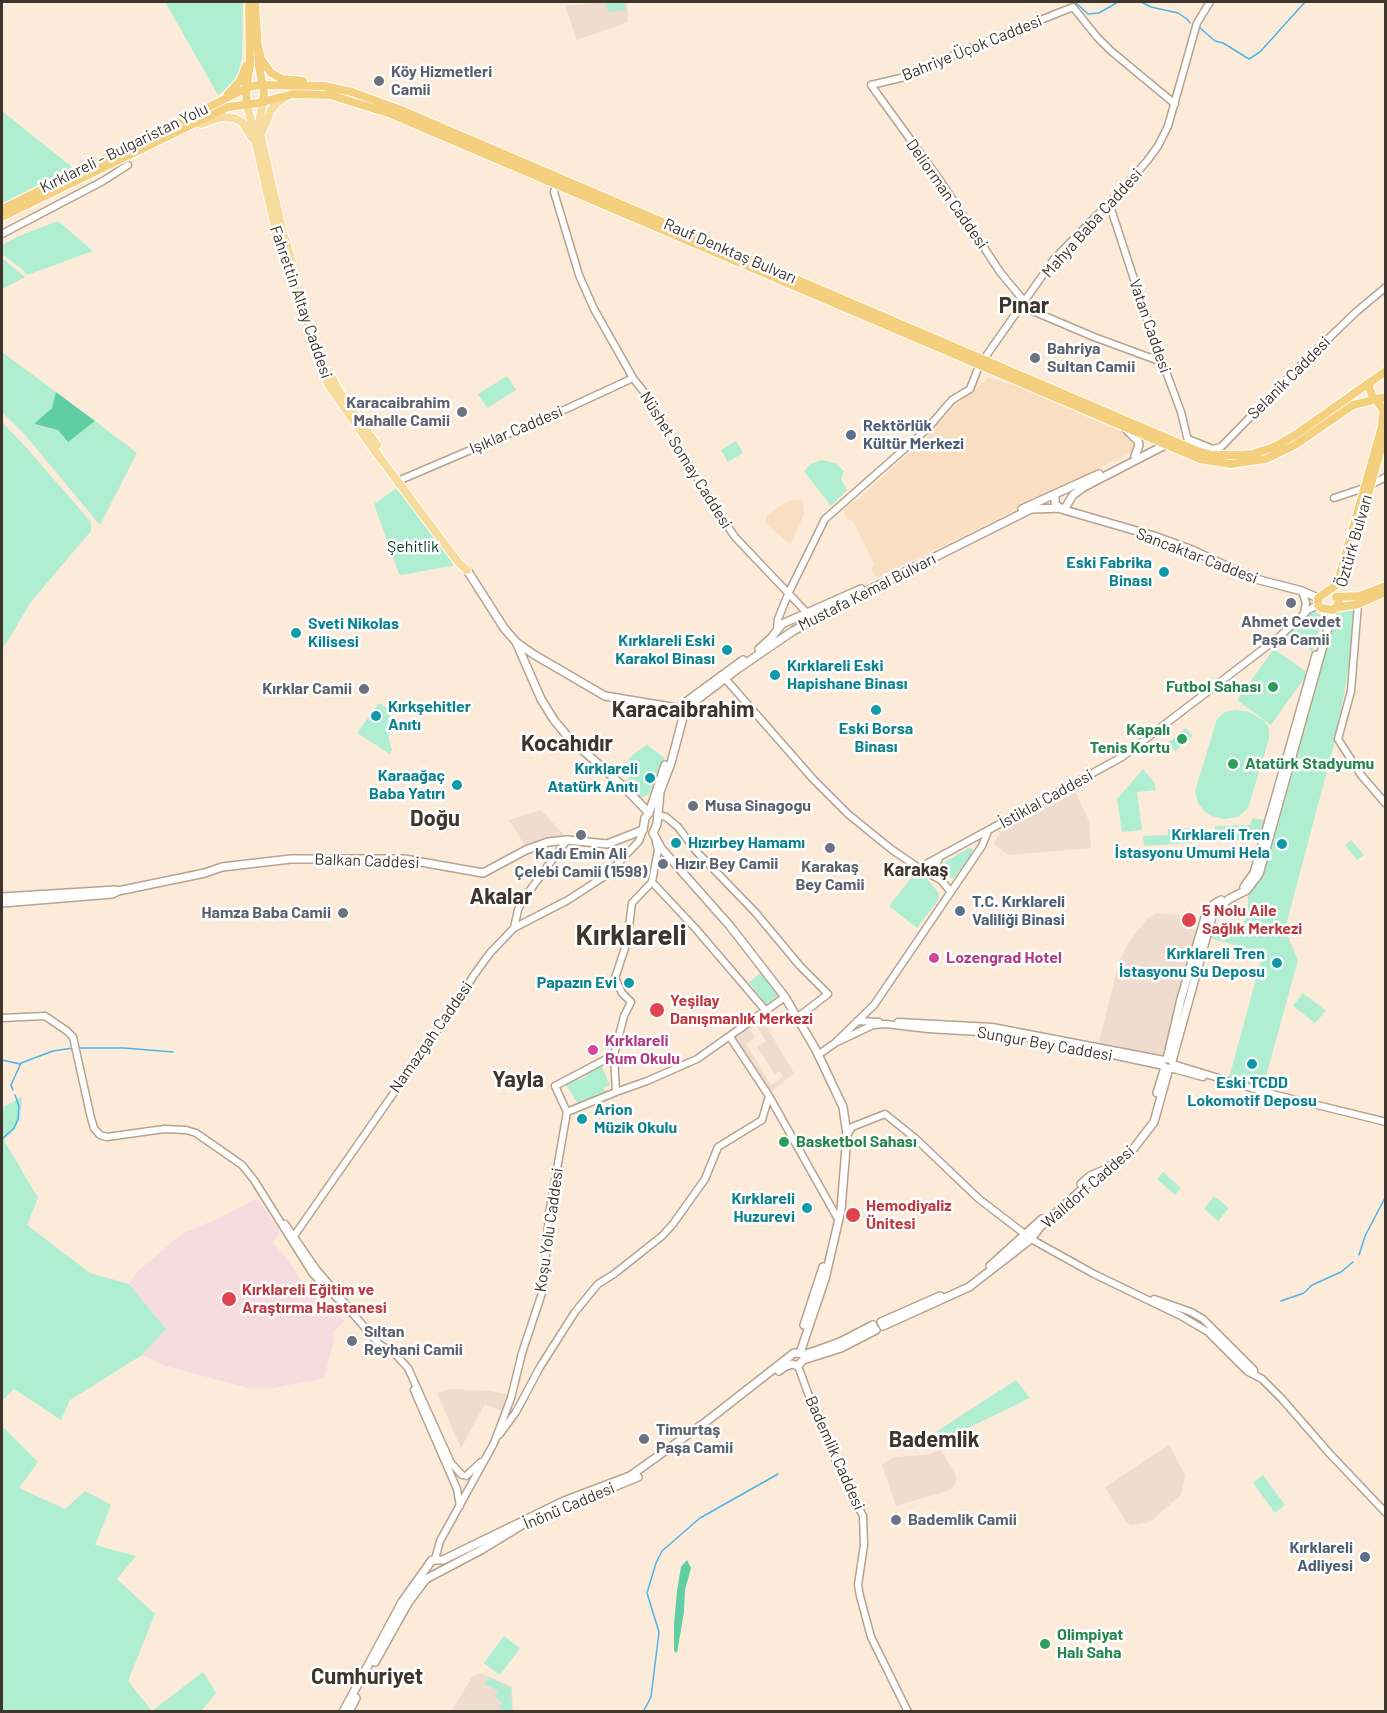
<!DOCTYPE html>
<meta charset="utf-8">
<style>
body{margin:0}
#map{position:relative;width:1387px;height:1713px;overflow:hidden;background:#fcebd8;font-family:Barlow,sans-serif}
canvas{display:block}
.frame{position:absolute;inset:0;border:3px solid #3e362d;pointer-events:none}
</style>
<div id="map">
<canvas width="1387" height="1713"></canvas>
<div class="frame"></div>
</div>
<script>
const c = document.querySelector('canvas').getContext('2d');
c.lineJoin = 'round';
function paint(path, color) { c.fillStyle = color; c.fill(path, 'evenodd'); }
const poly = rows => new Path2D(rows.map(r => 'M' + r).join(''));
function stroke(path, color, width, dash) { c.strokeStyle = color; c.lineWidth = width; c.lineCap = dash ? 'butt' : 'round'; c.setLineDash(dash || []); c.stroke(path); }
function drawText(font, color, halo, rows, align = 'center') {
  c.font = font + ' Barlow,sans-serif'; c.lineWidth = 5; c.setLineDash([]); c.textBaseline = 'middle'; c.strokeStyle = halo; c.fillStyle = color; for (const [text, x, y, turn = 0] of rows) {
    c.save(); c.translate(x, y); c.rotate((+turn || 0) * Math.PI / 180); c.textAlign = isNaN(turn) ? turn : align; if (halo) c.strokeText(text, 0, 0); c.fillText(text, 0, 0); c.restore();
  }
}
paint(poly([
 [988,378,1012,384,1120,431,1132,438,1137,446,1134,451,957,539,879,577,875,576,871,570,874,564,853,521,847,519,844,513,845,508,861,497,923,440,965,396],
 [803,500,804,515,790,544,765,523,767,516,787,501]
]), '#f9dec1');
paint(poly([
 [604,2,627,2,628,22,577,40,565,6],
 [1075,791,1089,821,1091,848,1009,855,993,844,1000,833,1015,823],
 [541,810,564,835,559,839,527,849,509,820],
 [1156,913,1182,915,1195,931,1194,955,1163,1059,1098,1046,1119,962,1128,943,1147,919],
 [762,1019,794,1073,771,1092,735,1038],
 [756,1025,766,1041,757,1047,775,1074,780,1071,783,1077,771,1085,746,1044,755,1038,750,1029],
 [452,1389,490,1391,511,1395,505,1412,485,1404,461,1448,437,1393],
 [1169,1445,1185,1475,1181,1495,1150,1522,1132,1525,1127,1523,1105,1487],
 [941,1450,957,1478,954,1486,950,1490,896,1506,882,1465,894,1457,926,1455],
 [481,1673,512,1687,513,1711,455,1712,452,1710,472,1677]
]), '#f0dcce');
paint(poly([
 [257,1198,279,1231,277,1238,272,1242,284,1255,302,1281,331,1313,345,1321,334,1331,333,1344,324,1378,273,1388,248,1388,166,1366,142,1355,166,1329,129,1284,137,1272,183,1233,217,1219]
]), '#f7dcdf');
paint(poly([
 [165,2,243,2,242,57,239,71,232,84,218,95],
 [624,2,626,10,608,12,606,3],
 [2,111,72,167,2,204],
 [58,221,93,251,27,275,23,270,2,254,2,245,19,236],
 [2,258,25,277,2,289],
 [2,352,56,392,52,408,35,425,58,430,68,441,95,421,137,453,100,525,26,436,2,412],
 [507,376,516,390,487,408,478,394],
 [2,422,25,446,91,522,91,531,31,602,2,650],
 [736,441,743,453,728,462,721,450],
 [821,460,835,463,844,471,841,479,847,490,831,506,804,471,811,464],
 [397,488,455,565,402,575,399,574,374,504],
 [1353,610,1355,616,1351,655,1336,737,1285,929,1298,960,1263,1087,1229,1078,1263,953,1210,938,1212,930,1242,930,1248,906,1248,894,1262,874,1332,625,1336,615,1342,611],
 [1312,612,1316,612,1323,617,1312,653,1303,638,1292,645,1286,635],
 [1274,649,1308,673,1271,725,1237,700],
 [379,703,393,712,388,719,389,741,392,750,390,754,357,733],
 [1236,710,1250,712,1264,721,1269,728,1269,739,1248,808,1238,817,1224,819,1212,816,1204,811,1198,803,1195,791,1217,719,1225,712],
 [1186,728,1193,736,1175,751,1168,743],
 [647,745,665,758,649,794,640,799,623,782,631,776,632,771,625,766,631,756],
 [1143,769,1154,782,1156,790,1137,792,1142,830,1122,832,1117,799],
 [1252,818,1268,821,1263,838,1215,842,1215,826,1250,825],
 [1190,828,1191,843,1144,846,1143,836,1168,835,1168,829],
 [1351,840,1364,855,1357,860,1345,845],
 [969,848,972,848,973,852,953,879,937,870,939,865],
 [918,874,923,875,939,893,938,900,917,928,889,906,911,878],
 [762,972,778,995,766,1005,749,982],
 [1303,993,1326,1011,1315,1023,1293,1006],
 [601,1065,610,1085,603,1088,606,1092,579,1106,565,1083,576,1077,579,1080,586,1076,585,1073],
 [22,1097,20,1119,15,1129,4,1140,38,1198,27,1225,90,1273,129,1284,166,1329,142,1355,70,1400,61,1420,14,1389,2,1401,2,1108],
 [1163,1172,1181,1188,1175,1195,1157,1179],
 [1214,1196,1229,1208,1218,1221,1204,1209],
 [1016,1380,1030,1398,941,1441,936,1432],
 [2,1426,38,1462,19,1488,65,1509,85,1491,111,1505,95,1545,136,1556,117,1579,155,1614,128,1681,152,1711,203,1672,216,1693,201,1711,2,1711],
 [1263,1475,1285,1505,1275,1513,1253,1483],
 [504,1636,520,1648,500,1675,484,1663],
 [489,1677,511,1688,512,1711,503,1711,499,1708,502,1703,495,1696,498,1691,485,1684]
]), '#afeed1');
paint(poly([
 [56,392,95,421,68,442,58,430,34,424,52,408],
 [687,1560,691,1568,685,1590,684,1612,677,1653,674,1651,674,1624,677,1591,681,1567]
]), '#5fcfa3');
stroke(poly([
 [1075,2,1088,14,1099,13,1118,2],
 [1141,2,1151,7,1178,13,1187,19,1190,23],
 [1199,27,1215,41,1223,43,1249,59,1260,52,1305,2],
 [78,1048,124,1048,173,1052],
 [2,1060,20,1064],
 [13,1090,11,1085,21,1063,53,1051,73,1048],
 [2,1139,14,1128,18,1119,19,1106,15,1095],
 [1359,1255,1365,1236,1386,1196],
 [1281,1301,1304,1293,1312,1285,1341,1272,1353,1262],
 [643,1712,651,1697,659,1632,647,1593,656,1563,662,1551,700,1518,778,1474]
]), '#4fb4eb', 1.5);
const tertiary = poly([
 [556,185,554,192,579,275,594,309,633,378,647,396,724,521,735,537,809,615],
 [1109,203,1151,331,1181,412,1188,441],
 [2,234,103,181,128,165],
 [1024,301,1000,272,941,182,871,85,905,77,929,68,958,53,1073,7,1097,37,1111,51,1175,104],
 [1021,306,1094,337,1162,362],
 [1188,439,1213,449,1221,447,1302,364,1356,312,1386,287],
 [398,481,564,410,633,378],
 [1334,498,1364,488,1386,477],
 [1302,591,1306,603,1304,613],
 [1358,604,1351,691,1338,739,1361,775,1386,804],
 [777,630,778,619,789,592,825,519,927,429,952,400,970,389,979,366,1054,259,1120,192,1147,161,1158,146,1168,126,1197,23,1210,2],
 [722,675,813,779,848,814,891,849,919,868,941,880,951,892],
 [657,815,666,817,678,827,696,851,755,912,800,966,828,994,798,1017],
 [939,858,935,868,940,878],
 [919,868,1122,757,1279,637,1308,610,1318,605],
 [652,882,696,929,766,1011],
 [514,928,568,900,608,874,639,841,643,830],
 [2,1018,45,1016,67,1031,73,1037,91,1118,94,1128,100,1135,107,1137,164,1129,186,1130,196,1133,242,1165,254,1180,313,1274,356,1317],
 [857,1021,879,1022],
 [898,1022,992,1027,1164,1060],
 [730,1037,769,1096,838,1219],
 [835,1043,873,1025,886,1024,928,1029,997,1033,1043,1040,1164,1066],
 [818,1055,835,1043,874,1005,982,846,988,831],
 [1173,1064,1264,1092,1386,1122],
 [1170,1068,1203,1077],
 [616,1092,614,1055,624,1016,631,1002,622,993,615,978,627,942,632,903,652,882,658,850,656,842],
 [567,1112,616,1092,647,1081,697,1059,785,997],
 [567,1112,555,1086,614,1055],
 [847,1135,852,1127,885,1114,915,1138,979,1199,1026,1235],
 [285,1224,316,1269,348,1307],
 [294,1236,453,1008,474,975,490,953,514,928,518,910,522,901,567,840],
 [1031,1239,1094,1274,1181,1316,1208,1332,1247,1371,1262,1379,1282,1399,1330,1454,1386,1513],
 [1154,1299,1191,1312,1203,1319,1254,1370,1254,1373],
 [354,1315,379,1344,395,1354,408,1368,451,1463,462,1475],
 [798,1366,821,1428,838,1466,863,1516,864,1545,858,1585,860,1596,871,1637,908,1712],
 [414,1390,457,1489,460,1506],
 [499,1435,516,1412,540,1367,575,1312,598,1284,614,1274,662,1236,673,1224,705,1179,718,1147,762,1120,769,1096],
 [466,1476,481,1462],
 [435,1559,440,1541,494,1443,511,1398,522,1353,543,1290,549,1214,567,1112]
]);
const secondary = poly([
 [1126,429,1138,441,1139,445,1135,456],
 [1055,495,1055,504,1061,509,1154,536,1192,550,1252,578,1302,591,1318,598],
 [1022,509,1099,474],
 [467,570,504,628,516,642,533,654,605,696,683,709],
 [516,642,541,699,554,720,568,737,624,787,649,813],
 [759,649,772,637,782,624,861,589],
 [681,708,687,701,743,660],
 [643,830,645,818,649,813,665,765],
 [653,833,657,824,660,792,671,763,685,710,690,705,739,668,793,631,859,595,1031,509,1065,508,1073,495,1084,487,1165,445,1167,442],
 [653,833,661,848,730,926,785,997,816,1050,843,1107,847,1135,841,1210,825,1279,800,1353],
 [1244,887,1254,873,1316,655],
 [2,897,116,890],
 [2,903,112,894,118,891,205,873,222,867,291,859,404,859,483,873,526,850,548,842,567,840,607,844,643,830],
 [1167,1059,1181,999,1206,914,1214,904,1221,900],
 [1172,1061,1213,913,1229,899,1247,890,1259,874,1333,610],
 [1157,1093,1165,1067],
 [1081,1184,1090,1176,1104,1170,1109,1166],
 [990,1266,1042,1219],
 [881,1322,940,1296],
 [804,1325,823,1267],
 [883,1326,969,1287,1031,1239,1040,1227,1089,1183,1105,1176,1134,1148,1154,1122,1169,1068],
 [779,1371,784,1367,792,1364,798,1366,803,1360,841,1348,876,1330],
 [604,1491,638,1477],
 [375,1662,408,1603,426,1579,481,1550,522,1525],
 [343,1712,402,1602,432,1560,443,1560,564,1501,630,1476,707,1421,794,1353,806,1354,818,1350,840,1342,873,1325],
 [349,1712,356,1698]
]);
const primary = poly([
 [263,102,259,122,262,142,283,233,292,261],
 [247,104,276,232,328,384,366,439,458,562,467,570],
 [201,124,221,117,234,118,242,122,252,138],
 [263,130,271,110,278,102,286,97],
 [329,372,340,393,377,445]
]);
const trunk = poly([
 [255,2,259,67,264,92,263,102],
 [257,43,261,59,271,73,282,79,303,81],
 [228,94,240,81,246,66],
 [247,104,246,88,250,65,249,2],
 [2,209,249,87,259,85,324,86,352,92,401,110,1197,451,1212,455,1237,455,1252,454,1274,447,1295,435,1386,371],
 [2,217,228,107,258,103,293,94,330,95,391,114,1200,459,1230,464,1266,459,1295,445,1353,405,1386,397],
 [1357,533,1385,435],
 [1336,597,1359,596,1386,586],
 [1339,598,1338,605,1333,610,1321,608,1318,605,1318,598,1335,586,1338,581,1382,426,1383,409,1372,395,1369,387,1370,382],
 [1335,608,1358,604,1386,592]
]);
stroke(tertiary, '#b7a38d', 9);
stroke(secondary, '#b7a38d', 10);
stroke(primary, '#fff', 10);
stroke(trunk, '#fff', 10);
stroke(tertiary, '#fff', 6);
stroke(secondary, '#fff', 7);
stroke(primary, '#f7dc9e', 8);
stroke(trunk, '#f4d07e', 8);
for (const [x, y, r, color] of [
 [379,81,6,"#6b7280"],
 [1035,358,6,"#6b7280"],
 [462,412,6,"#6b7280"],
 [851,435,6,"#5c6f8a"],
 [1164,572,6,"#0f9aa8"],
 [1291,603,6,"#6b7280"],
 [296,633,6,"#0f9aa8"],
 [727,650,6,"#0f9aa8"],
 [775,675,6,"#0f9aa8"],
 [1273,687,6,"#2e9e5b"],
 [364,689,6,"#6b7280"],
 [876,710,6,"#0f9aa8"],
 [376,716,6,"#0f9aa8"],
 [1182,739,6,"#2e9e5b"],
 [1233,764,6,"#2e9e5b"],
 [650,778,6,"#0f9aa8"],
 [457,785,6,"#0f9aa8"],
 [693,806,6,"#6b7280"],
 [581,835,6,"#6b7280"],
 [676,843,6,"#0f9aa8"],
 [1282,844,6,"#0f9aa8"],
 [830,848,6,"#6b7280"],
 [663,864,6,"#6b7280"],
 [960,911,6,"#5c6f8a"],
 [343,913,6,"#6b7280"],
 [1189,920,8,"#e0444e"],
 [934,958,6,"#d1479c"],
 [1277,963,6,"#0f9aa8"],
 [629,983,6,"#0f9aa8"],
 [657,1010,8,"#e0444e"],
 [593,1050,6,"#d1479c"],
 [1252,1064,6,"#0f9aa8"],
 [582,1119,6,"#0f9aa8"],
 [784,1142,6,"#2e9e5b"],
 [807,1208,6,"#0f9aa8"],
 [853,1215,8,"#e0444e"],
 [229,1299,8,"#e0444e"],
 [352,1341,6,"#6b7280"],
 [644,1439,6,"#6b7280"],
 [896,1520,6,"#6b7280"],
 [1365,1557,6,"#5c6f8a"],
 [1045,1644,6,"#2e9e5b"]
]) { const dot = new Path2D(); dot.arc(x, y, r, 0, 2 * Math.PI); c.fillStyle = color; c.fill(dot); stroke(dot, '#fff', 2); }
drawText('16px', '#3e362d', '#fff', [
 ["Bahriye Üçok Caddesi",972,48,-22],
 ["Kırklareli - Bulgaristan Yolu",124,148,-26],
 ["Deliorman Caddesi",947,194,55],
 ["Mahya Baba Caddesi",1092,223,-48],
 ["Rauf Denktaş Bulvarı",730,251,23],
 ["Fahrettin Altay Caddesi",301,302,71],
 ["Vatan Caddesi",1150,326,71],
 ["Selanik Caddesi",1289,378,-45],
 ["Işıklar Caddesi",516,430,-23],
 ["Nüshet Somay Caddesi",686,460,58],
 ["Öztürk Bulvarı",1354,541,-74],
 ["Sancaktar Caddesi",1197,556,21],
 ["Mustafa Kemal Bulvarı",867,592,-27],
 ["İstiklal Caddesi",1046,799,-29],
 ["Balkan Caddesi",367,861,2],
 ["Namazgah Caddesi",431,1037,-55],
 ["Sungur Bey Caddesi",1045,1044,10],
 ["Walldorf Caddesi",1088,1187,-41],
 ["Koşu Yolu Caddesi",549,1230,-82],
 ["Bademlik Caddesi",835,1453,66],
 ["İnönü Caddesi",569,1506,-23]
]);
drawText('bold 16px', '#5b616d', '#fff', [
 ["Köy Hizmetleri",391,72],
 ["Camii",391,90],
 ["Bahriya",1047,349],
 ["Sultan Camii",1047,367],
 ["Karacaibrahim",450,403,"right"],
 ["Mahalle Camii",450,421,"right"],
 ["Ahmet Cevdet",1291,622,"center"],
 ["Paşa Camii",1291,640,"center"],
 ["Kırklar Camii",352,689,"right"],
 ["Musa Sinagogu",705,806],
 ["Kadı Emin Ali",581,854,"center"],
 ["Çelebi Camii (1598)",581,872,"center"],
 ["Hızır Bey Camii",675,864],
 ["Karakaş",830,867,"center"],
 ["Bey Camii",830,885,"center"],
 ["Hamza Baba Camii",331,913,"right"],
 ["Sıltan",364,1332],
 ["Reyhani Camii",364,1350],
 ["Timurtaş",656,1430],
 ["Paşa Camii",656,1448],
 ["Bademlik Camii",908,1520]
], 'left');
drawText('bold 16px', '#4e5e75', '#fff', [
 ["Rektörlük",863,426],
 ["Kültür Merkezi",863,444],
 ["T.C. Kırklareli",972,902],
 ["Valiliği Binasi",972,920],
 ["Kırklareli",1353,1548,"right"],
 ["Adliyesi",1353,1566,"right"]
], 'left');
drawText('16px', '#073a29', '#fff', [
 ["Şehitlik",413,547]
]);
drawText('bold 16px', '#0d838f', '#fff', [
 ["Eski Fabrika",1152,563],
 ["Binası",1152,581],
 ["Sveti Nikolas",308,624,"left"],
 ["Kilisesi",308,642,"left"],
 ["Kırklareli Eski",715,641],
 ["Karakol Binası",715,659],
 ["Kırklareli Eski",787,666,"left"],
 ["Hapishane Binası",787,684,"left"],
 ["Kırkşehitler",388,707,"left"],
 ["Anıtı",388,725,"left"],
 ["Eski Borsa",876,729,"center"],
 ["Binası",876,747,"center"],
 ["Kırklareli",638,769],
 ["Atatürk Anıtı",638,787],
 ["Karaağaç",445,776],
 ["Baba Yatırı",445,794],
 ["Kırklareli Tren",1270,835],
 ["İstasyonu Umumi Hela",1270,853],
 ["Hızırbey Hamamı",688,843,"left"],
 ["Kırklareli Tren",1265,954],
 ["İstasyonu Su Deposu",1265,972],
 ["Papazın Evi",617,983],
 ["Eski TCDD",1252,1083,"center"],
 ["Lokomotif Deposu",1252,1101,"center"],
 ["Arion",594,1110,"left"],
 ["Müzik Okulu",594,1128,"left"],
 ["Kırklareli",795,1199],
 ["Huzurevi",795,1217]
], 'right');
drawText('bold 16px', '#27864d', '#fff', [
 ["Futbol Sahası",1261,687,"right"],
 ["Kapalı",1170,730,"right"],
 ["Tenis Kortu",1170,748,"right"],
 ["Atatürk Stadyumu",1245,764],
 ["Basketbol Sahası",796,1142],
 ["Olimpiyat",1057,1635],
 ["Halı Saha",1057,1653]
], 'left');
drawText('bold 16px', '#be3a42', '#fff', [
 ["5 Nolu Aile",1202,911],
 ["Sağlık Merkezi",1202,929],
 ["Yeşilay",670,1001],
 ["Danışmanlık Merkezi",670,1019],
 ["Hemodiyaliz",866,1206],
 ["Ünitesi",866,1224],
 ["Kırklareli Eğitim ve",242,1290],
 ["Araştırma Hastanesi",242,1308]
], 'left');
drawText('bold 16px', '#b23c85', '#fff', [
 ["Lozengrad Hotel",946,958],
 ["Kırklareli",605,1041],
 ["Rum Okulu",605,1059]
], 'left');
drawText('bold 18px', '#3e362d', '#fff', [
 ["Karakaş",916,870]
]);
drawText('bold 22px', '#3e362d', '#fff', [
 ["Pınar",1024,306],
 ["Karacaibrahim",683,710],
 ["Kocahıdır",567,744],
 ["Doğu",435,819],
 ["Akalar",501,897],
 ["Yayla",518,1080],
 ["Bademlik",934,1440],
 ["Cumhuriyet",367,1677]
]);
drawText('bold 28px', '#3e362d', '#fff', [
 ["Kırklareli",631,936]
]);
</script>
